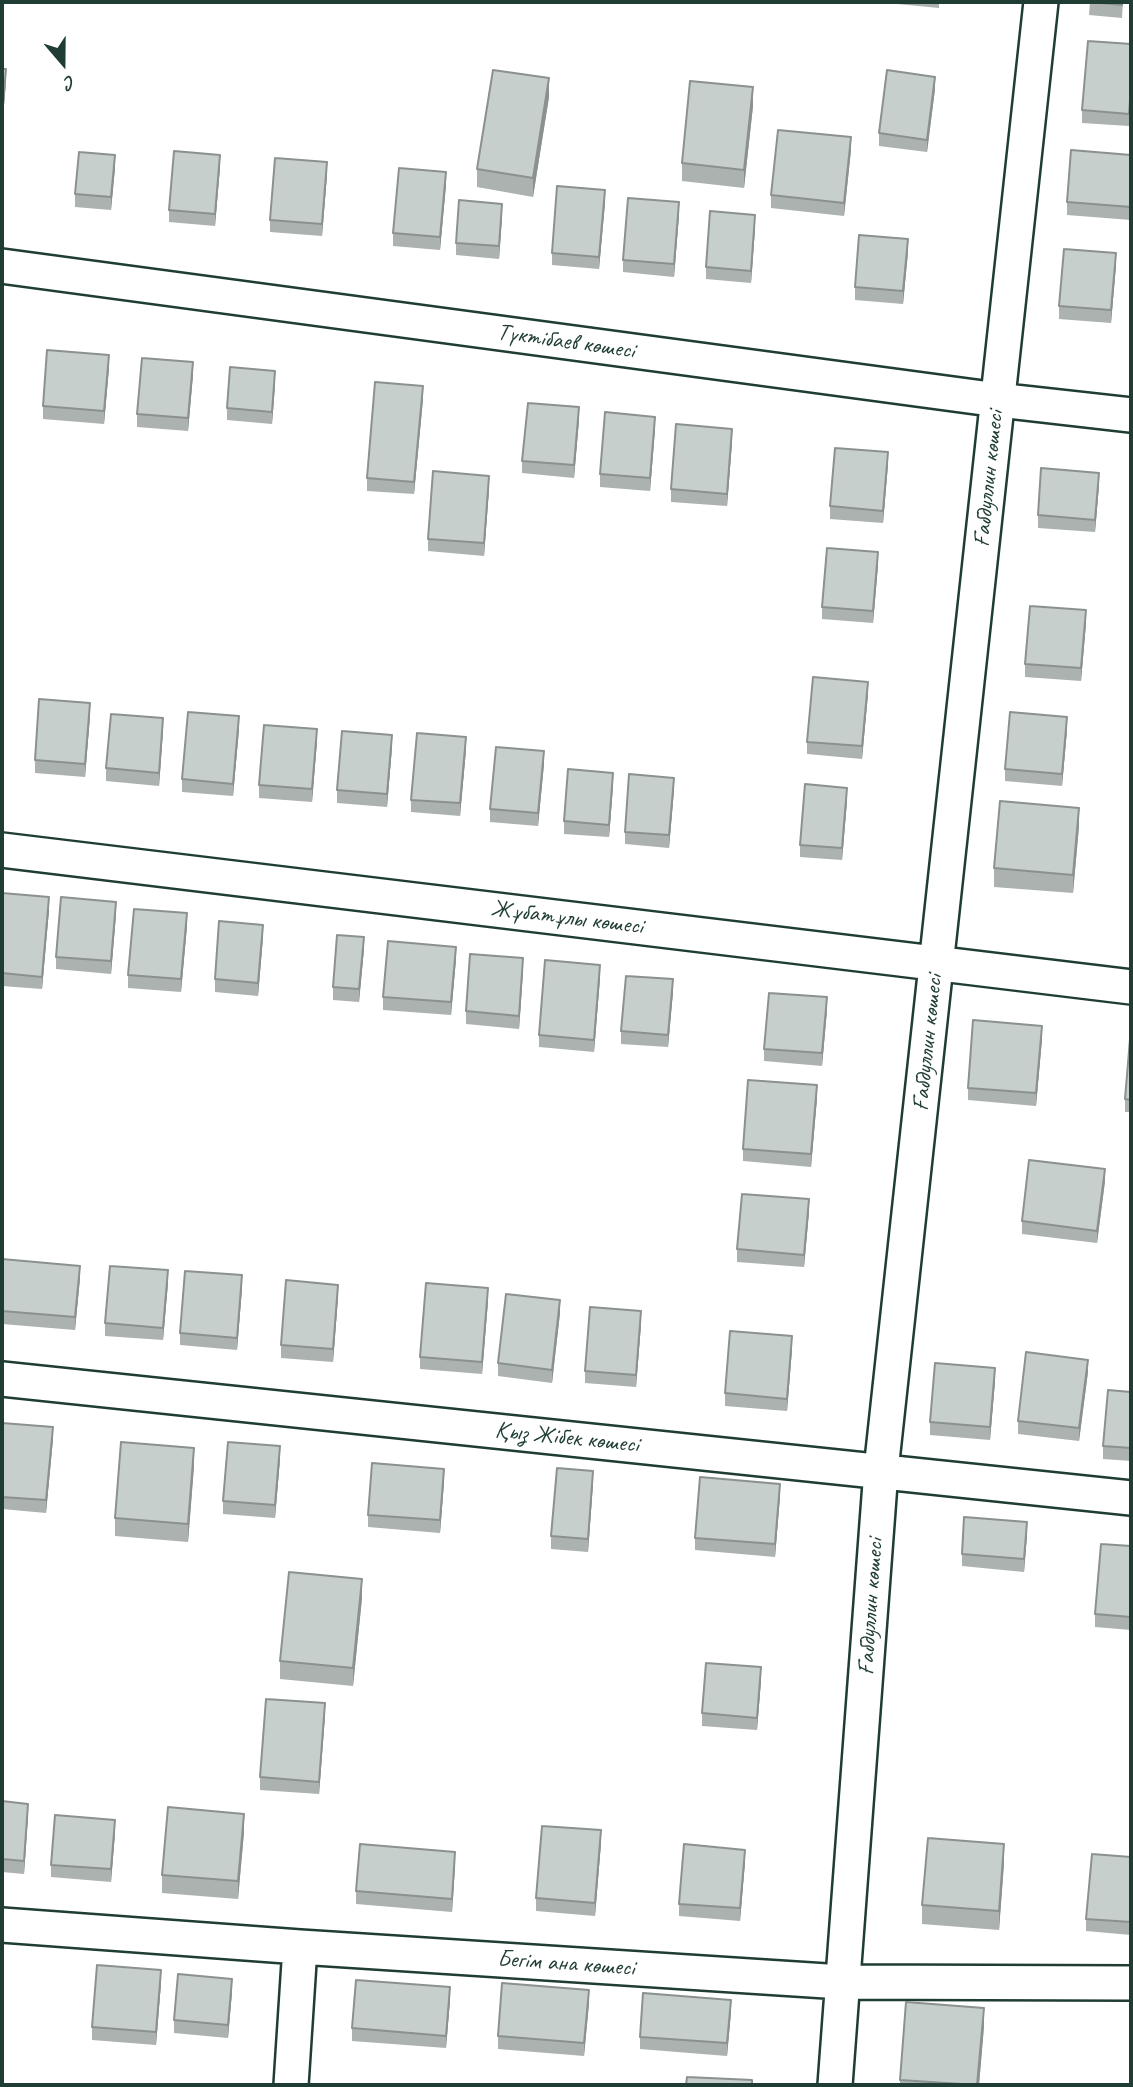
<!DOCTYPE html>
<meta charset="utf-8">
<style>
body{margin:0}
#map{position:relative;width:1133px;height:2087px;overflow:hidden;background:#fff;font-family:Caveat,sans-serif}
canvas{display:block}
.frame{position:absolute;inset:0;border:4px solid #1f3d34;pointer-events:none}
.north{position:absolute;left:28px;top:28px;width:70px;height:70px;-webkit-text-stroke:5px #fff;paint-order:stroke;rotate:160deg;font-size:19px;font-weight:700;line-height:28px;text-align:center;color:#1f3d34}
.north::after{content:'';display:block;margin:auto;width:24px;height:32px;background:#1f3d34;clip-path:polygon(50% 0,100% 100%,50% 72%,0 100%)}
</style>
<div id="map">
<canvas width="1133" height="2087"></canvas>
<div class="frame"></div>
<div class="north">С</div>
</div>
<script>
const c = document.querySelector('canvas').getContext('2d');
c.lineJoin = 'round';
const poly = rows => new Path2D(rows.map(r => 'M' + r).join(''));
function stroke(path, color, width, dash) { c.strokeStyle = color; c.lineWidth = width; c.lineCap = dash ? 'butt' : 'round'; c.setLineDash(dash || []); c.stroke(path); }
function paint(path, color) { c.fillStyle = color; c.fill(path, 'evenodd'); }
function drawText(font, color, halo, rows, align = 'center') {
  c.font = font + ' Caveat,sans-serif'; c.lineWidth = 5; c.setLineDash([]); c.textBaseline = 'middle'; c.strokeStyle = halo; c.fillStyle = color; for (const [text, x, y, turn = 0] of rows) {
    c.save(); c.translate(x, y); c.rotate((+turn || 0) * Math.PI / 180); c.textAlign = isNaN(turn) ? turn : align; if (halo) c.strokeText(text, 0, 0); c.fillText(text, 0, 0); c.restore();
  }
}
const minor = poly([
 [2,266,998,400,1131,415],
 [2,850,1131,987],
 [2,1379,1131,1498],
 [2,1925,300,1947,842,1982,1131,1983],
 [291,2085,300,1947],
 [835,2085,881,1470,1041,2]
]);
stroke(minor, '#1f3d34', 38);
stroke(minor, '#fff', 33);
paint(poly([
 [887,2,939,2,939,8,887,3],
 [1090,2,1123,2,1122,18,1089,15],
 [1131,44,1131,100,1129,126,1082,123,1082,110],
 [935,89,927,152,879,146,879,133],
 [549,97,533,197,477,187,477,169],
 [753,106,744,188,682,181,682,163],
 [851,150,844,216,771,208,771,195],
 [1131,155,1131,220,1067,215,1067,202],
 [220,167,215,226,169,222,169,210],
 [115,168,111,210,75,207,75,194],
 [327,175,322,236,270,232,270,220],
 [446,185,440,250,393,246,393,233],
 [605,203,599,269,552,265,552,253],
 [679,215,674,277,623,272,623,260],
 [502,216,499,259,456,255,456,243],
 [755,228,751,283,706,279,706,267],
 [908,252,903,304,855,300,855,287],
 [1116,265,1111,323,1059,319,1059,306],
 [109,368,104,424,43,419,43,406],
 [193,375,188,431,137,427,137,414],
 [275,384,272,424,227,420,227,408],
 [423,399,414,494,367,491,367,478],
 [579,420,574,478,522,473,522,461],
 [655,429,650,491,600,487,600,474],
 [732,442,727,506,671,502,671,489],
 [888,464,883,523,830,519,830,506],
 [1099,485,1095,532,1038,528,1038,515],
 [489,489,484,556,428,551,428,539],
 [878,565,873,623,822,619,822,607],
 [1086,623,1081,681,1025,677,1025,664],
 [868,694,862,759,807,754,807,742],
 [90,716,85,777,35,773,35,760],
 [239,729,233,796,182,792,182,779],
 [163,730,159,786,106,781,106,768],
 [1067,730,1062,786,1005,781,1005,769],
 [317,741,312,802,259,798,259,785],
 [392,747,387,807,337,803,337,790],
 [466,750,460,816,411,812,411,800],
 [544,764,538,826,490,822,490,809],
 [613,786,609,837,564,834,564,821],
 [674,790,669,848,625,844,625,832],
 [847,801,842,860,800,857,800,845],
 [1079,826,1073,893,994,887,994,868],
 [2,893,49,910,42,989,2,986],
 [116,914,111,974,56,969,56,957],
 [187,926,181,992,128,988,128,975],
 [263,937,258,996,215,992,215,979],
 [364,949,359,1002,333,1000,333,987],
 [456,959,451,1015,383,1010,383,997],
 [523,971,519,1029,466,1024,466,1011],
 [600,978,594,1052,539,1047,539,1035],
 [673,992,668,1047,621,1044,621,1031],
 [827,1010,822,1066,764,1061,764,1049],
 [1042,1039,1036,1106,968,1100,968,1088],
 [1131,1039,1131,1112,1125,1112,1125,1099],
 [817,1098,811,1167,743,1161,743,1149],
 [1105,1181,1097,1243,1022,1234,1022,1221],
 [809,1212,804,1267,737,1262,737,1249],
 [2,1259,80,1278,75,1330,2,1324],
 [168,1283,163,1340,105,1336,105,1323],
 [242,1288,237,1350,180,1345,180,1333],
 [338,1297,333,1362,281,1358,281,1345],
 [488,1301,482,1374,420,1369,420,1357],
 [560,1313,552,1383,498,1376,498,1363],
 [641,1324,636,1387,585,1383,585,1371],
 [792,1349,787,1411,725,1406,725,1393],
 [1088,1372,1079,1441,1018,1434,1018,1421],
 [995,1381,990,1440,930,1435,930,1422],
 [1131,1392,1131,1461,1103,1459,1103,1446],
 [2,1423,53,1439,46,1513,2,1509],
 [280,1459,275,1518,223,1514,223,1501],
 [194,1466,188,1542,115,1536,115,1518],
 [444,1482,440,1533,368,1527,368,1515],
 [593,1483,588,1552,551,1549,551,1536],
 [780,1496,775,1557,695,1550,695,1538],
 [1027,1535,1024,1572,962,1566,962,1554],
 [1131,1546,1131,1630,1095,1627,1095,1614],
 [362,1598,353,1686,280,1679,280,1661],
 [761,1680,757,1730,702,1726,702,1713],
 [325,1715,319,1794,260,1790,260,1777],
 [2,1801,28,1816,24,1874,2,1872],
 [244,1832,238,1899,162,1893,162,1875],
 [115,1833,111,1882,51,1877,51,1865],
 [601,1843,595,1916,536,1911,536,1898],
 [1131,1857,1131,1935,1086,1931,1086,1919],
 [745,1862,740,1921,679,1916,679,1904],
 [1004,1863,999,1930,922,1924,922,1905],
 [455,1865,452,1912,356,1904,356,1891],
 [161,1983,156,2045,92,2040,92,2027],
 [232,1992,228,2038,174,2033,174,2020],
 [450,2000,446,2048,352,2041,352,2028],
 [589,2003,584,2056,498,2049,498,2036],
 [731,2012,727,2056,640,2049,640,2037],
 [984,2026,979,2085,900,2085,900,2080]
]), '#abb2af');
paint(poly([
 [6,69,6,82,2,129,2,117],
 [935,77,935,89,927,152,927,140],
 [549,78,549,97,533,197,533,178],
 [753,87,753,106,744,188,744,170],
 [851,137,851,150,844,216,844,203],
 [115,155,115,168,111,210,111,197],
 [220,155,220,167,215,226,215,214],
 [327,162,327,175,322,236,322,224],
 [446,172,446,185,440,250,440,237],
 [605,190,605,203,599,269,599,257],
 [679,202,679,215,674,277,674,264],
 [502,204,502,216,499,259,499,246],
 [755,215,755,228,751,283,751,271],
 [908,239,908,252,903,304,903,291],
 [1116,253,1116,265,1111,323,1111,310],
 [109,355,109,368,104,424,104,411],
 [193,362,193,375,188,431,188,418],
 [275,371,275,384,272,424,272,412],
 [423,386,423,399,414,494,414,482],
 [579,407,579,420,574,478,574,465],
 [655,417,655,429,650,491,650,478],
 [732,429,732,442,727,506,727,494],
 [888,452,888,464,883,523,883,511],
 [1099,473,1099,485,1095,532,1095,520],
 [489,476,489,489,484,556,484,543],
 [878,552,878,565,873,623,873,611],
 [1086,610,1086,623,1081,681,1081,668],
 [868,682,868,694,862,759,862,746],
 [90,703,90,716,85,777,85,764],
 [239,716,239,729,233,796,233,784],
 [1067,717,1067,730,1062,786,1062,774],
 [163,718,163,730,159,786,159,773],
 [317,729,317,741,312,802,312,789],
 [392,735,392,747,387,807,387,794],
 [466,737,466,750,460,816,460,803],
 [544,751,544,764,538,826,538,813],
 [613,773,613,786,609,837,609,825],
 [674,778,674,790,669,848,669,835],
 [847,788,847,801,842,860,842,848],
 [1079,808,1079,826,1073,893,1073,875],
 [49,897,49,910,42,989,42,977],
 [116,902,116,914,111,974,111,961],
 [187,913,187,926,181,992,181,979],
 [263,925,263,937,258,996,258,983],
 [364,937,364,949,359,1002,359,989],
 [456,947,456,959,451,1015,451,1002],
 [523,958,523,971,519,1029,519,1016],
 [600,965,600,978,594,1052,594,1040],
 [673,979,673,992,668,1047,668,1035],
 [827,997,827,1010,822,1066,822,1053],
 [1042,1026,1042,1039,1036,1106,1036,1093],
 [817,1085,817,1098,811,1167,811,1154],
 [1105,1169,1105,1181,1097,1243,1097,1231],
 [809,1199,809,1212,804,1267,804,1255],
 [80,1266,80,1278,75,1330,75,1317],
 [168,1270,168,1283,163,1340,163,1328],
 [242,1275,242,1288,237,1350,237,1338],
 [338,1285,338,1297,333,1362,333,1349],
 [488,1288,488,1301,482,1374,482,1362],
 [560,1300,560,1313,552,1383,552,1370],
 [641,1311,641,1324,636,1387,636,1375],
 [792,1336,792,1349,787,1411,787,1399],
 [1088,1360,1088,1372,1079,1441,1079,1428],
 [995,1368,995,1381,990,1440,990,1427],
 [53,1427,53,1439,46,1513,46,1500],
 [280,1446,280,1459,275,1518,275,1505],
 [194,1448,194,1466,188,1542,188,1524],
 [444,1469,444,1482,440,1533,440,1520],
 [593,1471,593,1483,588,1552,588,1539],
 [780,1484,780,1496,775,1557,775,1544],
 [1027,1522,1027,1535,1024,1572,1024,1559],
 [362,1579,362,1598,353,1686,353,1668],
 [761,1667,761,1680,757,1730,757,1718],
 [325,1703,325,1715,319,1794,319,1782],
 [28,1804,28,1816,24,1874,24,1861],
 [244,1814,244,1832,238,1899,238,1881],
 [115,1820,115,1833,111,1882,111,1869],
 [601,1830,601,1843,595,1916,595,1903],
 [1004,1844,1004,1863,999,1930,999,1911],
 [745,1850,745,1862,740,1921,740,1908],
 [455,1852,455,1865,452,1912,452,1899],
 [161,1970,161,1983,156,2045,156,2032],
 [232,1979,232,1992,228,2038,228,2025],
 [450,1987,450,2000,446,2048,446,2036],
 [589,1990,589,2003,584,2056,584,2043],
 [731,2000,731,2012,727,2056,727,2043],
 [984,2008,984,2026,979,2085,977,2085]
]), '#8b918f');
const building = poly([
 [1090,2,1122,2,1122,5,1090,2],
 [1088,41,1131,44,1131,87,1129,114,1082,110,1088,41],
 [2,69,6,69,2,117,2,69],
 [493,70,549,78,533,178,477,169,493,70],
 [887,70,935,77,927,140,879,133,887,70],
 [690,81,753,87,744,170,682,163,690,81],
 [778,130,851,137,844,203,771,195,778,130],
 [1071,150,1131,155,1131,207,1067,202,1071,150],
 [174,151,220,155,215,214,169,210,174,151],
 [79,152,115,155,111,197,75,194,79,152],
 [275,158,327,162,322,224,270,220,275,158],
 [399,168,446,172,440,237,393,233,399,168],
 [557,186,605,190,599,257,552,253,557,186],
 [628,198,679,202,674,264,623,260,628,198],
 [459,200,502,204,499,246,456,243,459,200],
 [710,211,755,215,751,271,706,267,710,211],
 [859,235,908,239,903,291,855,287,859,235],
 [1064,249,1116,253,1111,310,1059,306,1064,249],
 [47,350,109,355,104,411,43,406,47,350],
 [142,358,193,362,188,418,137,414,142,358],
 [230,367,275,371,272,412,227,408,230,367],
 [375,382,423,386,414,482,367,478,375,382],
 [528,403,579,407,574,465,522,461,528,403],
 [605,412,655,417,650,478,600,474,605,412],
 [676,424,732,429,727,494,671,489,676,424],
 [835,448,888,452,883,511,830,506,835,448],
 [1041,468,1099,473,1095,520,1038,515,1041,468],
 [433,471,489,476,484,543,428,539,433,471],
 [827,548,878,552,873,611,822,607,827,548],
 [1030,606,1086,610,1081,668,1025,664,1030,606],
 [813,677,868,682,862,746,807,742,813,677],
 [39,699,90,703,85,764,35,760,39,699],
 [188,712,239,716,233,784,182,779,188,712],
 [1010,712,1067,717,1062,774,1005,769,1010,712],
 [111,714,163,718,159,773,106,768,111,714],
 [264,725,317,729,312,789,259,785,264,725],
 [342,731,392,735,387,794,337,790,342,731],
 [417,733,466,737,460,803,411,800,417,733],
 [496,747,544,751,538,813,490,809,496,747],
 [568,769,613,773,609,825,564,821,568,769],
 [629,774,674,778,669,835,625,832,629,774],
 [805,784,847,788,842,848,800,845,805,784],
 [1000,801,1079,808,1073,875,994,868,1000,801],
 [2,893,49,897,42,977,2,973,2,893],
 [61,897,116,902,111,961,56,957,61,897],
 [134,909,187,913,181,979,128,975,134,909],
 [219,921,263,925,258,983,215,979,219,921],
 [337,935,364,937,359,989,333,987,337,935],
 [388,941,456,947,451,1002,383,997,388,941],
 [470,954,523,958,519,1016,466,1011,470,954],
 [545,960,600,965,594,1040,539,1035,545,960],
 [626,976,673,979,668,1035,621,1031,626,976],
 [769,993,827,997,822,1053,764,1049,769,993],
 [973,1020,1042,1026,1036,1093,968,1088,973,1020],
 [1130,1039,1131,1039,1131,1100,1125,1099,1130,1039],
 [748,1080,817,1085,811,1154,743,1149,748,1080],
 [1029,1160,1105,1169,1097,1231,1022,1221,1029,1160],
 [742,1194,809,1199,804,1255,737,1249,742,1194],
 [2,1259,80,1266,75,1317,2,1311,2,1259],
 [110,1266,168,1270,163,1328,105,1323,110,1266],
 [185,1271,242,1275,237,1338,180,1333,185,1271],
 [286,1280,338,1285,333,1349,281,1345,286,1280],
 [426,1283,488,1288,482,1362,420,1357,426,1283],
 [506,1294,560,1300,552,1370,498,1363,506,1294],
 [590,1307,641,1311,636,1375,585,1371,590,1307],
 [730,1331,792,1336,787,1399,725,1393,730,1331],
 [1026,1352,1088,1360,1079,1428,1018,1421,1026,1352],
 [935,1363,995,1368,990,1427,930,1422,935,1363],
 [1108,1390,1131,1392,1131,1448,1103,1446,1108,1390],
 [2,1423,53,1427,46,1500,2,1497,2,1423],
 [121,1442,194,1448,188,1524,115,1518,121,1442],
 [228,1442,280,1446,275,1505,223,1501,228,1442],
 [372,1463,444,1469,440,1520,368,1515,372,1463],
 [557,1468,593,1471,588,1539,551,1536,557,1468],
 [700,1477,780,1484,775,1544,695,1538,700,1477],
 [964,1517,1027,1522,1024,1559,962,1554,964,1517],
 [1101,1544,1131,1546,1131,1617,1095,1614,1101,1544],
 [289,1572,362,1579,353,1668,280,1661,289,1572],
 [706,1663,761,1667,757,1718,702,1713,706,1663],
 [266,1699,325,1703,319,1782,260,1777,266,1699],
 [2,1801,28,1804,24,1861,2,1859,2,1801],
 [168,1807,244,1814,238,1881,162,1875,168,1807],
 [55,1815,115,1820,111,1869,51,1865,55,1815],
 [542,1826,601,1830,595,1903,536,1898,542,1826],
 [928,1838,1004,1844,999,1911,922,1905,928,1838],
 [360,1844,455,1852,452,1899,356,1891,360,1844],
 [684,1844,745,1850,740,1908,679,1904,684,1844],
 [1092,1854,1131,1857,1131,1922,1086,1919,1092,1854],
 [97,1965,161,1970,156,2032,92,2027,97,1965],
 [178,1974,232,1979,228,2025,174,2020,178,1974],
 [356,1980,450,1987,446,2036,352,2028,356,1980],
 [502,1983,589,1990,584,2043,498,2036,502,1983],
 [643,1993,731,2000,727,2043,640,2037,643,1993],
 [906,2002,984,2008,977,2085,900,2080,906,2002],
 [687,2077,752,2080,752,2085,686,2085,687,2077]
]);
paint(building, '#c7cfcc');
stroke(building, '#8b918f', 2);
drawText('24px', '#1f3d34', '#fff', [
 ["Түктібаев көшесі",566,342,8],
 ["Ғабдуллин көшесі",989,479,-84],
 ["Жұбатұлы көшесі",567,918,7],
 ["Ғабдуллин көшесі",928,1043,-84],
 ["Қыз Жібек көшесі",567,1438,6],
 ["Ғабдуллин көшесі",871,1607,-86],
 ["Бегім ана көшесі",566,1964,4]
]);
</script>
